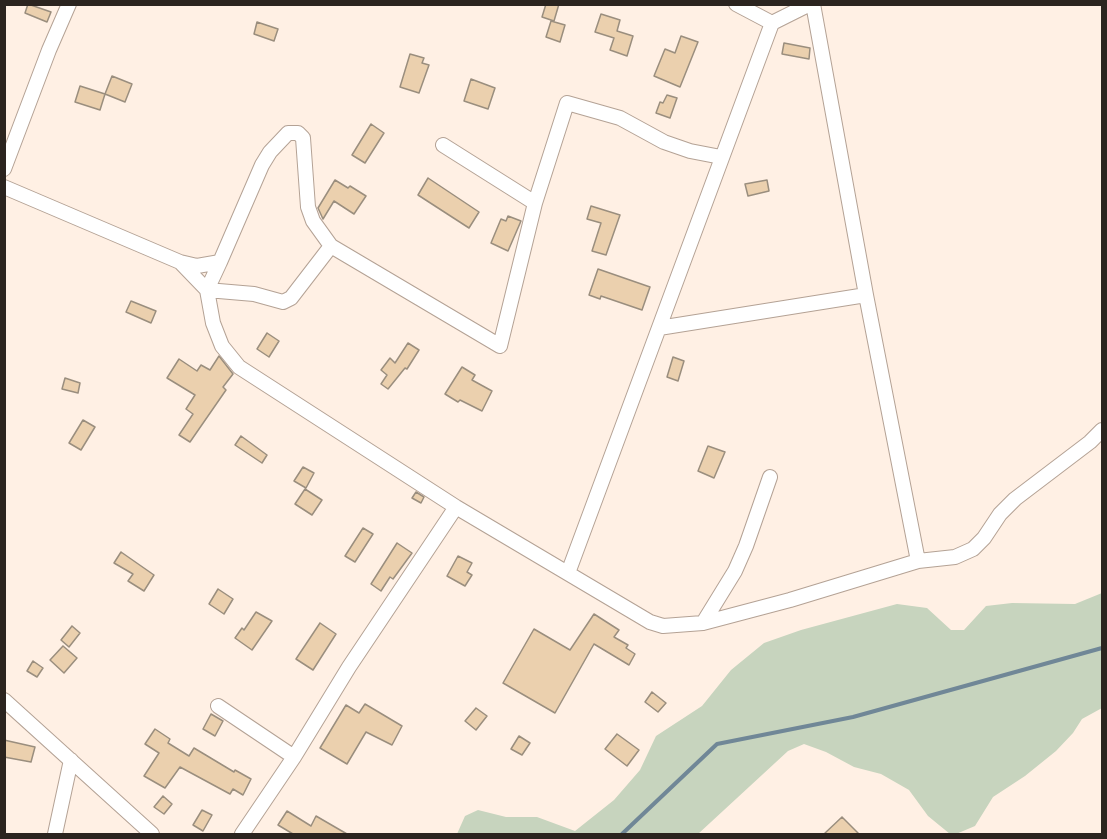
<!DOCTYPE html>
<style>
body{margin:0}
#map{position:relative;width:1107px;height:839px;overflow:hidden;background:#fff0e4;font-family:"DM Sans",sans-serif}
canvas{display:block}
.frame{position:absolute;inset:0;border:6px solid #2b241f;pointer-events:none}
</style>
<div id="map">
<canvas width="1107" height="839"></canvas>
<div class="frame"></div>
</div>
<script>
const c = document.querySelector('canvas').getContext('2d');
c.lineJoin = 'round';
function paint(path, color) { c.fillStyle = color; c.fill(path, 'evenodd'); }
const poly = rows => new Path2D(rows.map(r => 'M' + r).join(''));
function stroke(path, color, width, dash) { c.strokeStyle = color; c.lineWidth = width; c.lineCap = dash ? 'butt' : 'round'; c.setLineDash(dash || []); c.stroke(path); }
paint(poly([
 [1102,593,1102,708,1082,719,1073,733,1056,751,1025,776,993,797,975,826,956,834,950,834,928,816,909,790,881,774,854,767,826,752,804,744,788,751,698,834,457,834,465,816,478,810,506,817,537,817,575,831,614,800,640,770,656,736,702,706,731,670,764,643,801,630,897,604,927,608,951,630,964,630,986,606,1012,603,1075,604]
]), '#c7d4be');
stroke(poly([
 [622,834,717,744,853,717,1102,648]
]), '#708797', 4);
const building = poly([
 [28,4,51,12,47,22,25,13,28,4],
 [546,4,559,4,554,21,542,17,546,4],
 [601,14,620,20,617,31,633,36,627,56,610,50,614,38,595,32,601,14],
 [551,21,565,25,560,42,546,37,551,21],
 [257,22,278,29,274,41,254,34,257,22],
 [681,36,698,42,680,87,654,76,665,49,675,53,681,36],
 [784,43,810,48,809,59,782,54,784,43],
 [410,54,424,58,422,63,429,65,419,93,400,87,410,54],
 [112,76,132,84,125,102,105,94,112,76],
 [471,79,495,88,488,109,464,101,471,79],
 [80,86,105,94,100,110,75,102,80,86],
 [667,95,677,98,670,118,656,113,660,102,663,103,667,95],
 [371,124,384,133,365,163,352,155,371,124],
 [428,178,479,212,469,228,418,195,428,178],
 [335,180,348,188,350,186,366,196,354,214,334,201,323,219,318,208,335,180],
 [767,180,769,191,748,196,745,184,767,180],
 [591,206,620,215,606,255,592,251,601,223,587,219,591,206],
 [508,216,521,221,508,251,491,243,501,219,506,221,508,216],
 [598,269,650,287,642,310,601,296,600,299,589,295,598,269],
 [131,301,156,311,151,323,126,312,131,301],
 [267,333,279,341,269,357,257,349,267,333],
 [408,343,419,350,407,369,405,368,388,389,381,384,387,375,381,370,390,358,395,363,408,343],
 [219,356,233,374,223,387,226,390,190,442,179,435,193,414,186,409,195,395,167,378,179,359,197,371,201,365,210,370,219,356],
 [673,357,684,361,678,381,667,377,673,357],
 [462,367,475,375,472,380,492,391,482,411,460,400,458,402,445,394,462,367],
 [65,378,80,383,78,393,62,389,65,378],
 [83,420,95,427,81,450,69,443,83,420],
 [241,436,267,455,262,463,235,445,241,436],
 [708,446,725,452,714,478,698,471,708,446],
 [303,467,314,473,306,488,294,481,303,467],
 [305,489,322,500,312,515,295,504,305,489],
 [416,492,424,497,421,503,412,498,416,492],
 [363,528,373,534,355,562,345,556,363,528],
 [397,543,412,553,393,579,390,577,381,591,371,584,397,543],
 [121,552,154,575,144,591,128,581,133,574,114,563,121,552],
 [458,556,472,563,467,572,472,575,465,586,447,576,458,556],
 [218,589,233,599,224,614,209,604,218,589],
 [256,612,272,621,252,650,235,638,242,628,244,630,256,612],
 [594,614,619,630,614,637,628,645,626,648,635,654,629,665,594,644,555,713,503,683,534,629,570,650,594,614],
 [320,623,336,634,313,670,296,659,320,623],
 [72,626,80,633,69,647,61,640,72,626],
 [63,646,77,658,64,673,50,660,63,646],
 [33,661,43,668,37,677,27,671,33,661],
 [652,692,666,703,658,712,645,702,652,692],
 [365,704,402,726,392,745,366,732,347,764,320,748,346,705,359,713,365,704],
 [476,708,487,716,476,730,465,721,476,708],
 [211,714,223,721,215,736,203,729,211,714],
 [155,729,170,739,168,743,189,756,194,748,234,772,235,770,251,779,243,795,233,789,230,794,180,767,165,788,144,776,159,753,145,744,155,729],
 [617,734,639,750,627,766,605,749,617,734],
 [519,736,530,743,522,755,511,749,519,736],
 [4,740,35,747,31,762,4,757,4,740],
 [163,796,172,804,164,814,154,807,163,796],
 [202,810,212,815,203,831,193,825,202,810],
 [287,811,311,826,316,816,347,834,293,834,278,825,287,811],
 [842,817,859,834,824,834,842,817]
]);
paint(building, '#ebd0ae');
stroke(building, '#9a8e7e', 1.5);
const minor = poly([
 [736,4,772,23],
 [813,4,866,295,918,561],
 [443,145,535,203],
 [4,169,49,50,69,4],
 [4,187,180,262,207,290,213,323,222,346,239,367,456,507,650,622,663,626,703,623,790,600,918,561,955,557,973,549,984,538,1000,514,1015,499,1090,442,1102,430],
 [180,262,197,266,220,262,262,165,270,152,288,133,298,133,303,138,308,207,313,221,331,246,500,346,535,203,567,103,620,118,664,142,690,151,721,157],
 [220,262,207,290,254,294,283,302,291,298,331,246],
 [659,328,866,295],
 [568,573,772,23,810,4],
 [703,623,735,571,746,546,770,477],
 [4,700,152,834],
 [218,706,294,757],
 [55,834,71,760],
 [242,834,294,757,349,667,456,507]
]);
stroke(minor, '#b4a295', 16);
stroke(minor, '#fff', 14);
</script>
